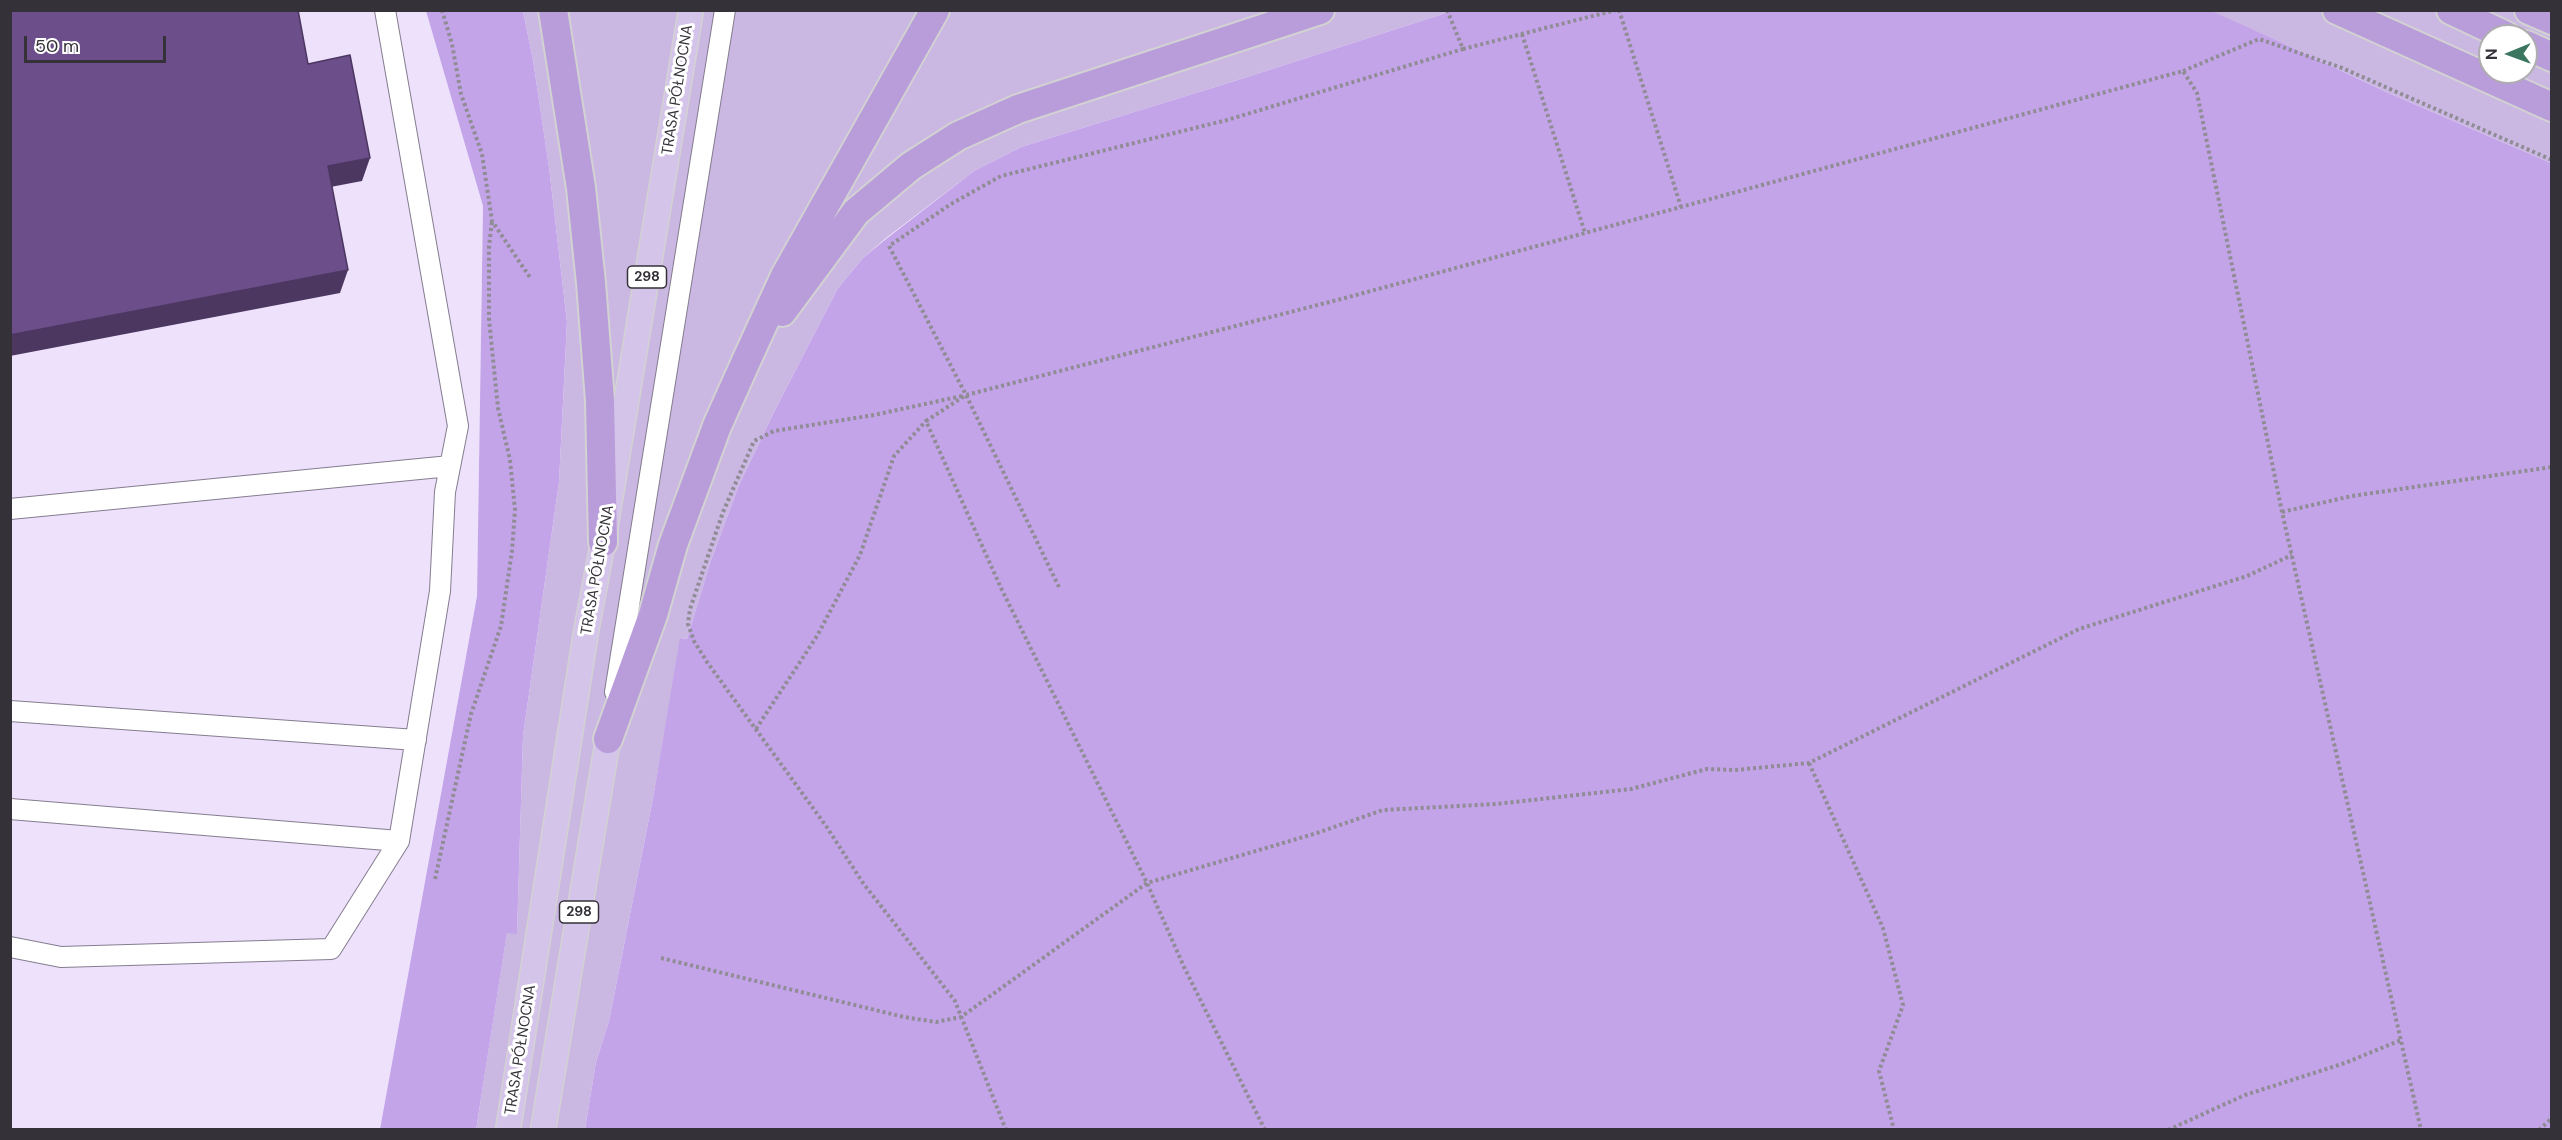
<!DOCTYPE html>
<meta charset="utf-8">
<style>
body{margin:0}
#map{position:relative;width:2562px;height:1140px;overflow:hidden;background:#f6f1fd;font-family:"DM Sans",sans-serif}
canvas{display:block}
.frame{position:absolute;inset:0;border:12px solid #343138;pointer-events:none}
.north{position:absolute;left:2478px;top:24px;width:60px;height:60px;box-sizing:border-box;background:#fff;border:2px solid #aeadaf;border-radius:50%;rotate:269deg;font-size:16px;font-weight:700;line-height:24px;text-align:center;color:#343138}
.north::after{content:'';display:block;margin:auto;width:21px;height:27px;background:#3a7660;clip-path:polygon(50% 0,100% 100%,50% 72%,0 100%)}
.scale{position:absolute;left:24px;top:36px;width:142px;height:27px;box-sizing:border-box;border:3px solid #343138;border-top:0;padding-left:8px;font-size:18px;line-height:21px;white-space:nowrap;color:#343138;-webkit-text-stroke:4px #fff;paint-order:stroke}
</style>
<div id="map">
<canvas width="2562" height="1140"></canvas>
<div class="frame"></div>
<div class="north">N</div>
<div class="scale">50 m</div>
</div>
<script>
const c = document.querySelector('canvas').getContext('2d');
c.lineJoin = 'round';
function paint(path, color) { c.fillStyle = color; c.fill(path, 'evenodd'); }
const poly = rows => new Path2D(rows.map(r => 'M' + r).join(''));
function stroke(path, color, width, dash) { c.strokeStyle = color; c.lineWidth = width; c.lineCap = dash ? 'butt' : 'round'; c.setLineDash(dash || []); c.stroke(path); }
function drawText(font, color, halo, rows, align = 'center') {
  c.font = font + ' "DM Sans",sans-serif'; c.lineWidth = 6; c.setLineDash([]); c.textBaseline = 'middle'; c.strokeStyle = halo; c.fillStyle = color; for (const [text, x, y, turn = 0] of rows) {
    c.save(); c.translate(x, y); c.rotate((+turn || 0) * Math.PI / 180); c.textAlign = isNaN(turn) ? turn : align; if (halo) c.strokeText(text, 0, 0); c.fillText(text, 0, 0); c.restore();
  }
}
paint(poly([
 [10,11,426,11,483,206,477,596,380,1129,11,1129]
]), '#ede1fc');
paint(poly([
 [523,11,1452,11,1241,79,1021,147,974,171,886,238,863,258,838,288,774,412,739,485,710,563,687,639,681,638,653,798,609,1021,596,1062,585,1129,476,1130,507,932,517,933,523,736,559,482,567,322,549,167,533,60],
 [2209,11,2551,11,2551,163,2386,92,2268,36],
 [2490,36,2526,36,2526,72,2490,72]
]), '#cab7e2');
paint(poly([
 [2209,10,2268,36,2386,92,2551,163,2551,1129,585,1129,596,1062,609,1021,653,798,680,638,687,639,710,563,739,485,774,412,838,288,863,258,886,239,974,171,1021,147,1241,79,1452,11],
 [426,11,523,11,533,60,549,167,567,322,559,482,523,736,517,934,507,933,476,1130,380,1129,477,596,483,206]
]), '#c4a4e8');
const minor = poly([
 [10,509,450,466],
 [615,692,725,10],
 [10,711,416,740],
 [10,809,399,841,440,591,445,492,458,426,385,10],
 [10,947,61,957,331,949,399,841]
]);
const major = poly([
 [508,1130,586,632,603,542,691,10],
 [543,1130,608,739]
]);
const highway = poly([
 [553,10,581,188,591,283,600,401,603,542],
 [2337,10,2552,107],
 [2451,10,2506,36],
 [2529,10,2552,20],
 [2526,45,2552,57],
 [782,312,856,212,911,166,958,136,1018,109,1320,10],
 [608,739,653,615,673,545,717,426,747,359,785,276,935,10]
]);
stroke(minor, '#857d8f', 22);
stroke(major, '#d2d2d3', 27);
stroke(highway, '#d2d2d3', 32);
stroke(poly([
 [442,10,452,44,461,94,482,154,492,221,531,279],
 [1447,10,1463,49,1616,10],
 [1619,10,1681,207],
 [1522,34,1585,233],
 [2183,71,2259,39,2342,68,2552,160],
 [962,396,874,415,774,431,754,441,723,512,690,609,688,624,694,641,707,662,826,826,863,883,955,1001,1006,1130],
 [2282,512,2352,496,2552,467],
 [1059,587,966,395,889,246,951,204,1001,176,1227,120,1463,49],
 [756,729,817,636,860,555,894,456,926,421],
 [1809,763,1883,928,1903,1005,1879,1071,1894,1130],
 [435,879,471,714,501,626,512,551,515,510,510,460,498,408,489,319,489,246,492,221],
 [661,958,904,1017,936,1022,961,1017,1147,883,1317,833,1383,810,1496,804,1631,789,1707,769,1735,770,1809,763,2079,629,2247,576,2292,555],
 [1265,1130,1184,967,1147,883,1001,588,926,421,966,395,1345,298,2183,71,2197,93,2282,512,2421,1130],
 [2168,1130,2245,1095,2345,1063,2401,1040],
 [2539,1130,2552,1118]
]), '#908c95', 4, [3, 3]);
stroke(minor, '#fff', 20);
stroke(major, '#d5c4e9', 24);
stroke(highway, '#b99dda', 28);
paint(poly([
 [370,158,362,181,320,189,328,166],
 [348,270,340,293,10,356,10,335]
]), '#4c3761');
const building = poly([
 [10,10,298,10,308,64,350,55,370,158,328,166,348,270,10,335,10,10]
]);
paint(building, '#6c4e8b');
stroke(building, '#4c3761', 1.5);
for (const [x, y, w] of [
 [647,277,39],
 [579,912,39]
]) { const box = new Path2D(); box.roundRect(x - w / 2, y - 11, w, 22, 4.5); c.fillStyle = '#fff'; c.fill(box); stroke(box, '#343138', 1.5); }
drawText('bold 14px', '#343138', null, [
 ["298",647,277],
 ["298",579,912]
]);
drawText('15px', '#343138', '#fff', [
 ["TRASA PÓŁNOCNA",678,90,-81],
 ["TRASA PÓŁNOCNA",598,570,-80],
 ["TRASA PÓŁNOCNA",521,1050,-81]
]);
</script>
